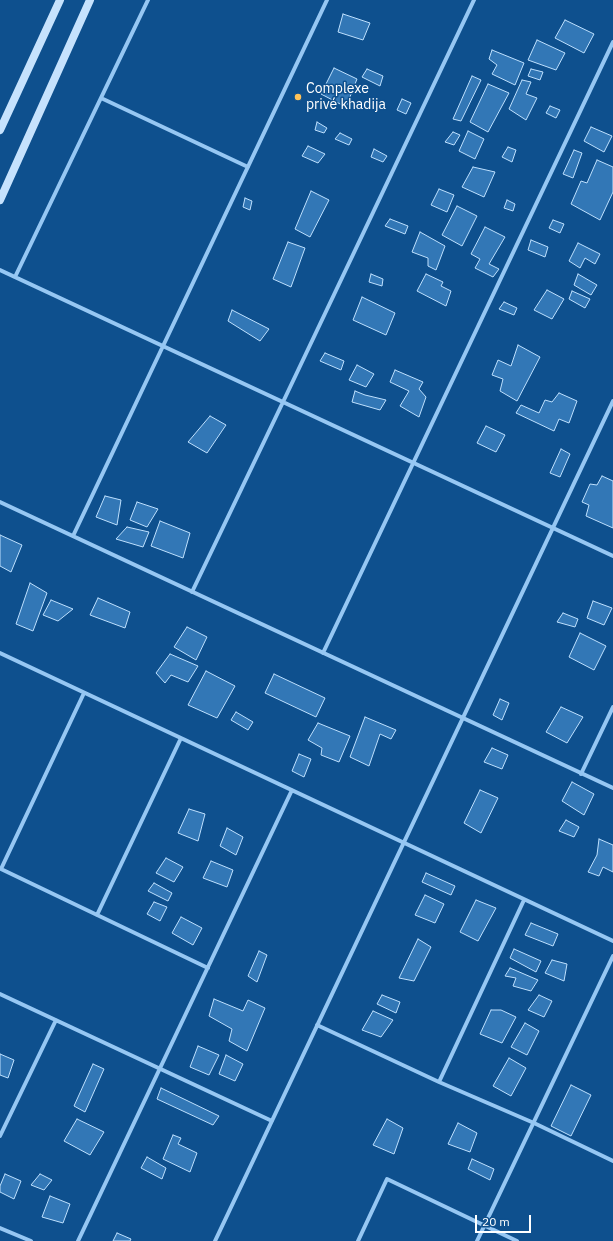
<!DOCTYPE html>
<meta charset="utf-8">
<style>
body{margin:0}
#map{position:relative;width:613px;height:1241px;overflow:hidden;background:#0e508e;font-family:"IBM Plex Sans",sans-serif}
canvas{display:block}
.scale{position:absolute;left:475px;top:1215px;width:56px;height:18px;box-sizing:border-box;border:2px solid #fff;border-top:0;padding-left:5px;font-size:12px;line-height:14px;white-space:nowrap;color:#fff;-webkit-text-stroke:3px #0e508e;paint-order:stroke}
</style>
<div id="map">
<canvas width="613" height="1241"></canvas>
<div class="scale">20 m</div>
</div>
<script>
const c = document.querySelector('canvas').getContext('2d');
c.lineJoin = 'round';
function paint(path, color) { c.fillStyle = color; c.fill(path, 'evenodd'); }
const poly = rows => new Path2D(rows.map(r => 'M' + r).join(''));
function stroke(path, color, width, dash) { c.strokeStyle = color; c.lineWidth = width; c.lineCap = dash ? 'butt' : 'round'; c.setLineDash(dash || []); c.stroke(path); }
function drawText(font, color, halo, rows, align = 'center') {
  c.font = font + ' "IBM Plex Sans",sans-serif'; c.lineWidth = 3; c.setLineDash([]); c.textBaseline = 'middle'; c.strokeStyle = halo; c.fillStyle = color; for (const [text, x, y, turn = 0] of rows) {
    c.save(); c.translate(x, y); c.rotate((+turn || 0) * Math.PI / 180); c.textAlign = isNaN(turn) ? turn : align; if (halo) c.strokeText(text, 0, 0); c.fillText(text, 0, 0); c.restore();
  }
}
const building = poly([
 [343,14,370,23,363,40,338,32,343,14],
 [565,20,594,34,584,53,555,38,565,20],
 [537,40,565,53,556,70,528,60,537,40],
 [492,50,524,63,515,85,492,74,497,65,489,59,492,50],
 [334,68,357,79,346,107,321,94,334,68],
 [367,69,383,76,380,86,362,77,367,69],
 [531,69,543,72,540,80,528,76,531,69],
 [472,76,481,80,461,121,453,119,472,76],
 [522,80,531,82,526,94,537,98,526,120,509,109,522,80],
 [488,84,509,93,488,132,470,122,488,84],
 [402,99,411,103,406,114,397,110,402,99],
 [550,106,560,110,556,118,546,113,550,106],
 [317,122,327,128,324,133,315,130,317,122],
 [591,127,612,136,604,152,584,141,591,127],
 [468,131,484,139,475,159,459,151,468,131],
 [453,132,460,135,454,145,445,142,453,132],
 [340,133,352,139,349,145,335,139,340,133],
 [308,146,325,154,318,163,302,156,308,146],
 [508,147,516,150,512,162,502,157,508,147],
 [374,149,387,156,383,162,371,157,374,149],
 [574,150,582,153,573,178,563,174,574,150],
 [597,160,613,167,613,192,600,220,571,204,581,181,587,183,597,160],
 [473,167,495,172,484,197,462,187,473,167],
 [439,189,454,195,447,212,431,205,439,189],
 [311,191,329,200,310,237,295,229,311,191],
 [245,198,252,201,250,210,243,207,245,198],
 [507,200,515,204,513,211,504,208,507,200],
 [457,206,477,216,462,246,442,235,457,206],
 [390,219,408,226,405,234,385,226,390,219],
 [553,220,564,224,560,233,549,228,553,220],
 [485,227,505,237,489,264,499,269,493,277,475,268,480,259,471,254,485,227],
 [420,232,445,246,436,270,428,266,428,258,412,252,420,232],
 [531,240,548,247,545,257,528,250,531,240],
 [288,242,305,248,291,287,273,279,288,242],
 [578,243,600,254,595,264,585,258,580,268,569,261,578,243],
 [371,274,383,279,382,286,369,282,371,274],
 [426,274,443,282,441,286,451,291,446,306,417,291,426,274],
 [578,274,597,285,591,295,574,285,578,274],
 [547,290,564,299,552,319,534,310,547,290],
 [572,291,590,299,585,308,569,299,572,291],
 [362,297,395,313,386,335,353,320,362,297],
 [504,302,517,308,514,315,499,309,504,302],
 [232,310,269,329,260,341,228,321,232,310],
 [518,345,540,357,517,401,500,391,503,379,492,375,498,360,511,366,518,345],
 [325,353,344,361,341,370,320,361,325,353],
 [357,365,374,374,366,387,349,380,357,365],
 [395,370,423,382,419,389,426,397,419,417,400,406,409,391,390,382,395,370],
 [355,391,365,395,386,400,380,410,352,402,355,391],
 [559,393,577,401,569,423,559,419,554,431,516,413,521,405,539,413,545,400,552,402,559,393],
 [210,416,226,425,207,453,188,442,210,416],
 [486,426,505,435,496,452,477,443,486,426],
 [561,449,570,454,560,477,550,473,561,449],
 [602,476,613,481,613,528,586,516,589,505,582,502,590,484,597,485,602,476],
 [105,496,121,500,117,525,96,517,105,496],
 [137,502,158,509,147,527,130,520,137,502],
 [160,521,190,533,183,558,151,546,160,521],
 [127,527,149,532,143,547,116,539,127,527],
 [0,535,22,545,11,572,0,566,0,535],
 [30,583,47,593,33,631,16,624,30,583],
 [98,598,130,612,125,628,90,615,98,598],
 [51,600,73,609,58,621,43,615,51,600],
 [593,601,612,608,604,625,587,618,593,601],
 [563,613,578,619,575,627,557,622,563,613],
 [187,627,207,637,196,660,174,647,187,627],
 [580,633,606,646,594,670,569,657,580,633],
 [170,654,198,666,188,682,171,675,165,683,156,673,170,654],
 [206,671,235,686,217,718,188,705,206,671],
 [274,674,325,698,316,717,265,693,274,674],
 [500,699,509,703,502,720,493,715,500,699],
 [561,707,583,717,567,743,546,732,561,707],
 [236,712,253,722,248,730,231,720,236,712],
 [365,717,396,730,391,739,380,734,369,766,350,757,365,717],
 [318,723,350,736,339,762,321,755,322,748,308,740,318,723],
 [492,748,508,755,502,769,484,762,492,748],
 [299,754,311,759,304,777,292,771,299,754],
 [572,782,594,794,584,815,562,801,572,782],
 [480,790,498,798,481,833,464,823,480,790],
 [189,809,205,814,198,841,178,833,189,809],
 [566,820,579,827,574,837,559,831,566,820],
 [227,828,243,837,236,855,220,846,227,828],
 [599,839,613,845,613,872,603,867,599,876,588,872,597,855,599,839],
 [166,858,183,867,174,882,156,873,166,858],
 [211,861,233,870,227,887,203,878,211,861],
 [426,873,455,886,451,895,422,882,426,873],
 [154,883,172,893,168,901,148,891,154,883],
 [425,895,444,904,435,923,415,915,425,895],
 [476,900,496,908,478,941,460,932,476,900],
 [154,902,167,907,160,921,147,914,154,902],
 [181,917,202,928,193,945,172,933,181,917],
 [531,923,558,934,553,946,525,935,531,923],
 [418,939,431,947,414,981,399,978,418,939],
 [514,949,541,961,536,972,510,958,514,949],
 [259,951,267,955,257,982,248,976,259,951],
 [552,960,567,964,564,981,545,973,552,960],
 [510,968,538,980,531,991,513,986,516,978,505,976,510,968],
 [382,995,400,1002,396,1013,377,1004,382,995],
 [539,995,552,1001,544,1017,528,1010,539,995],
 [214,999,243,1011,248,1000,265,1008,247,1051,229,1041,232,1029,209,1016,214,999],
 [491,1010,501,1010,516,1017,502,1043,480,1034,491,1010],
 [373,1011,393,1020,381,1037,362,1030,373,1011],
 [525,1023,539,1031,527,1055,511,1047,525,1023],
 [198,1046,219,1055,209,1075,190,1067,198,1046],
 [0,1054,14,1060,8,1078,0,1075,0,1054],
 [226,1055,243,1064,235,1081,219,1074,226,1055],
 [509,1058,526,1068,511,1096,493,1086,509,1058],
 [93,1064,104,1069,85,1112,74,1106,93,1064],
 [571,1085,591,1095,571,1136,551,1126,571,1085],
 [161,1088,219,1116,213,1125,157,1099,161,1088],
 [77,1119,104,1132,90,1155,64,1141,77,1119],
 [387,1119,403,1128,394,1154,373,1145,387,1119],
 [458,1123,477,1133,470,1152,448,1144,458,1123],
 [173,1135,181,1138,178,1144,197,1153,190,1172,163,1159,173,1135],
 [147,1157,166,1168,162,1179,141,1168,147,1157],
 [472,1159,494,1169,490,1180,468,1169,472,1159],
 [5,1174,21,1181,14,1199,0,1192,0,1186,5,1174],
 [40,1174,52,1180,44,1190,31,1185,40,1174],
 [50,1196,70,1204,63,1223,42,1217,50,1196],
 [117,1233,131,1239,130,1241,113,1241,117,1233]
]);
paint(building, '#3277b6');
stroke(building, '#bee0fe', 1);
stroke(poly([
 [101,98,248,167],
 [0,270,613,556],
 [15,277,148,0],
 [0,502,613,788],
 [73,536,327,0],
 [192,592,283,402,474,0],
 [0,653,613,941],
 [323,653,613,42],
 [84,693,1,869,208,968],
 [581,774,613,707],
 [97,915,181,738],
 [0,994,272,1121],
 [317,1025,439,1082,534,1123,613,1161],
 [439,1082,524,900],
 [0,1136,56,1020],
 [0,1228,31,1241],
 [78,1241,292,790],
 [215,1241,613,401],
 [358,1241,387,1179,517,1241],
 [477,1241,613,956]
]), '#96c7f3', 4);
stroke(poly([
 [0,130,60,0],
 [0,200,90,0]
]), '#c6e2fd', 8);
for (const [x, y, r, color] of [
 [298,97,4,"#ffc359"]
]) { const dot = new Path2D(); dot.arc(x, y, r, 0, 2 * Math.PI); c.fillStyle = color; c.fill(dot); stroke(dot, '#0e508e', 1.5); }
drawText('14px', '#fff', '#0e508e', [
 ["Complexe",306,89],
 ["privé khadija",306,105]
], 'left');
</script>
